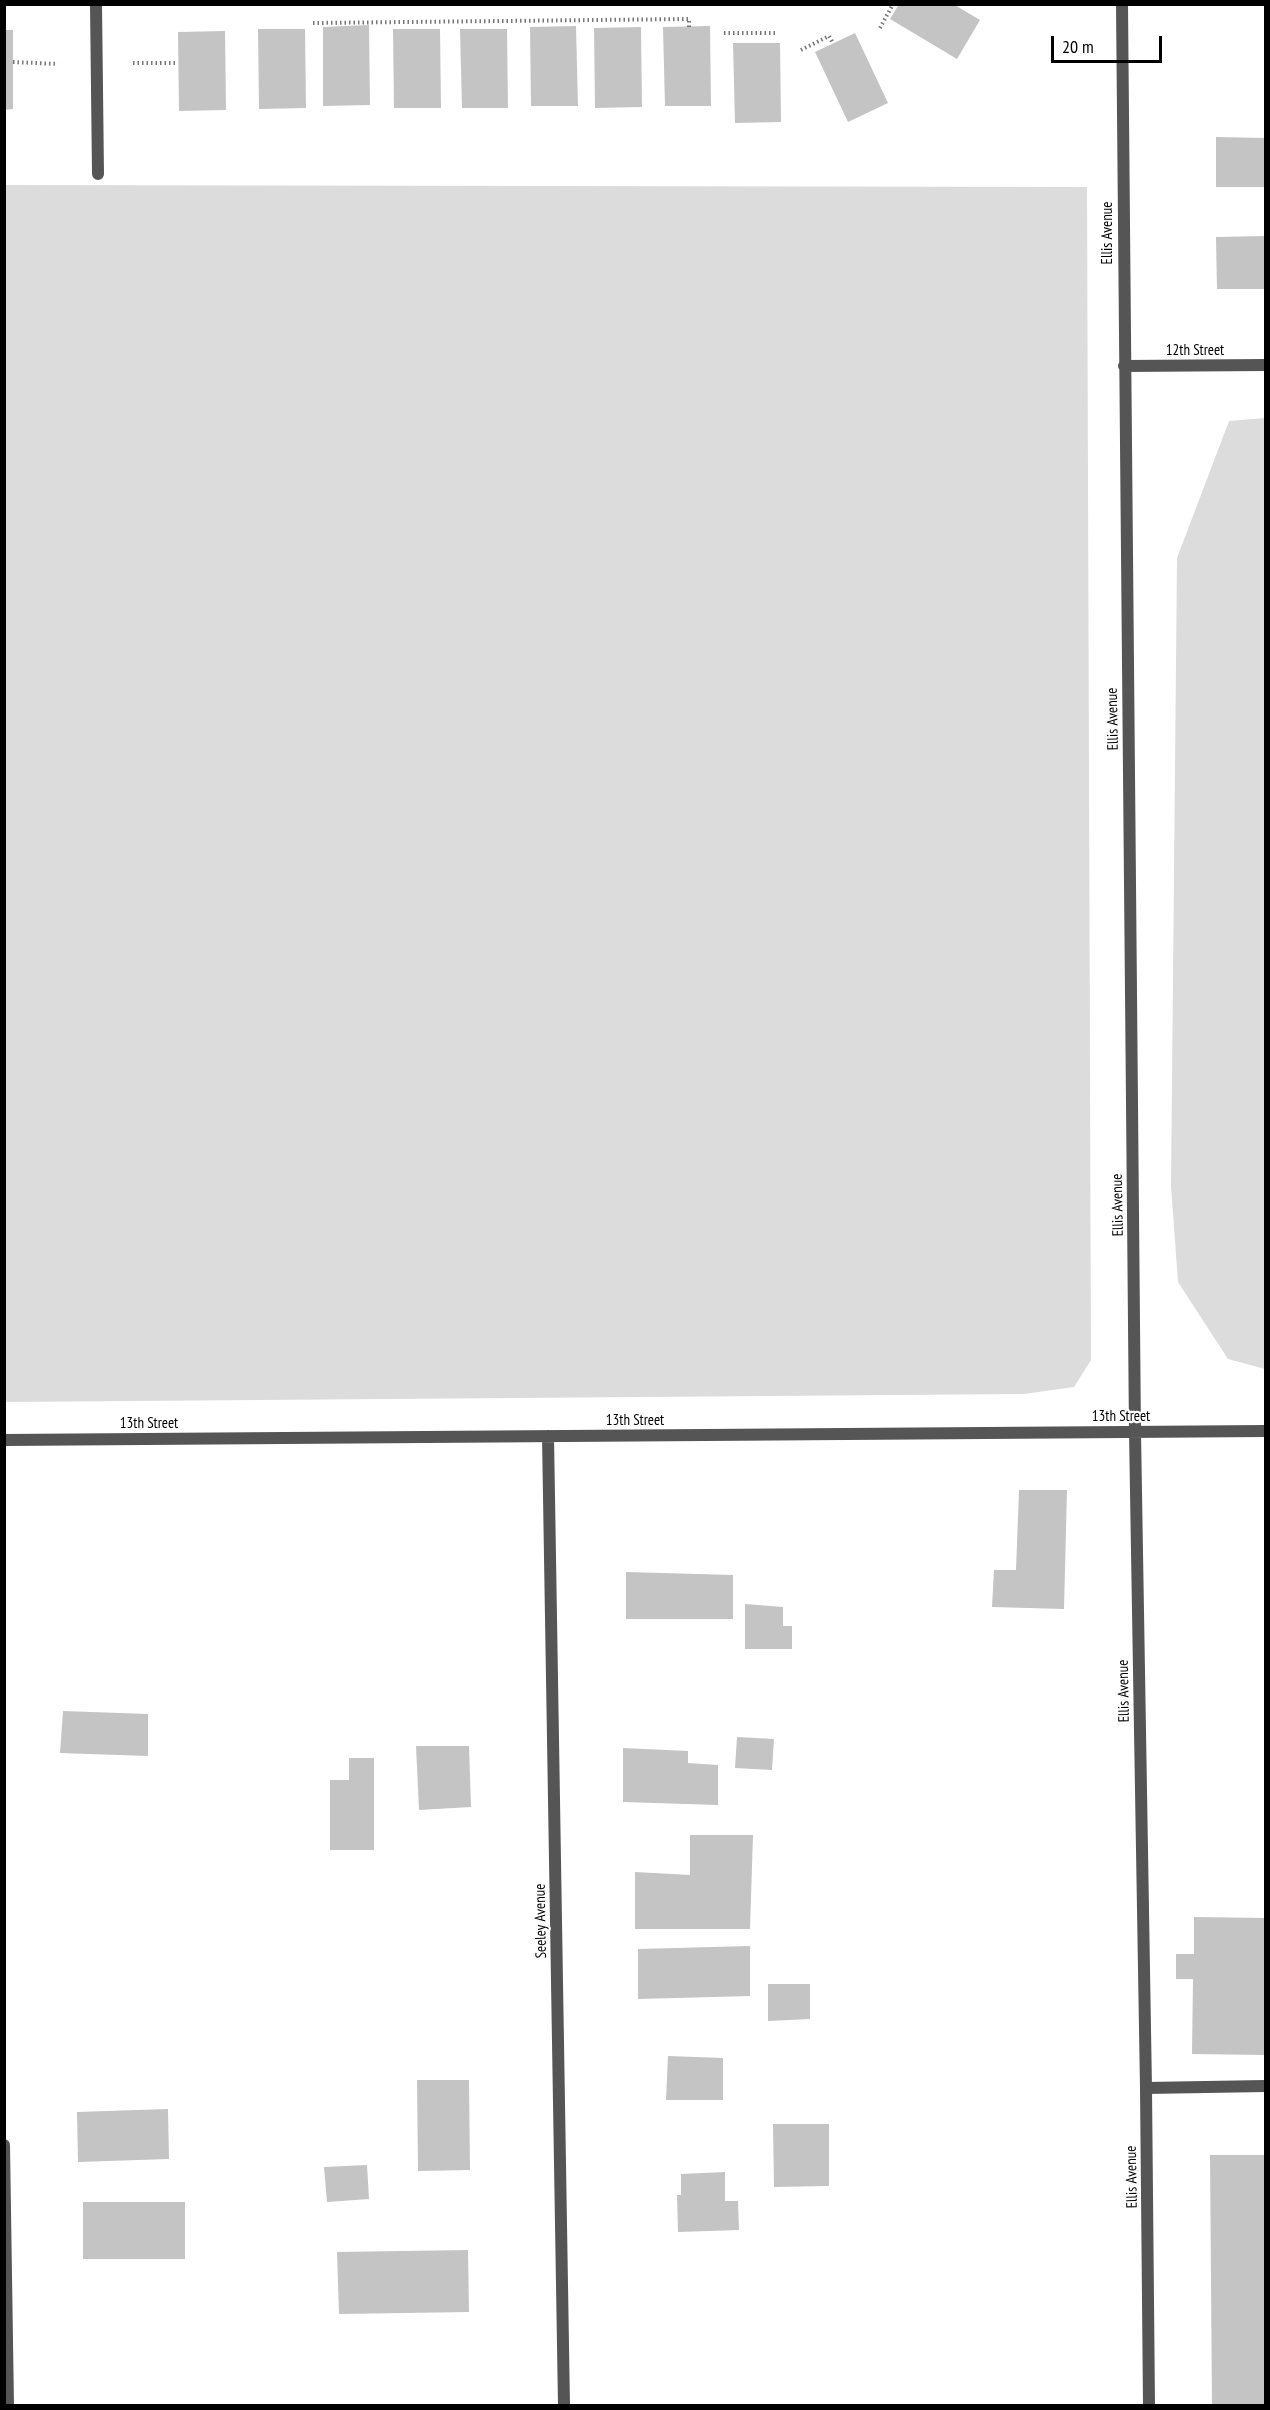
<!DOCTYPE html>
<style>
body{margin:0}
#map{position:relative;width:1270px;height:2410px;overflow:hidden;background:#fff;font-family:"PT Sans Narrow",sans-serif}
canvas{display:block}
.frame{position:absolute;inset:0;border:6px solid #000;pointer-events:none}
.scale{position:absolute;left:1051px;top:36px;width:111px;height:27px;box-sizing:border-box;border:3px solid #000;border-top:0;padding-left:8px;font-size:18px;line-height:21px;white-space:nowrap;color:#000;-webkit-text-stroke:4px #fff;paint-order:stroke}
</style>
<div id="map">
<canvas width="1270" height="2410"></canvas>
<div class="frame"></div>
<div class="scale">20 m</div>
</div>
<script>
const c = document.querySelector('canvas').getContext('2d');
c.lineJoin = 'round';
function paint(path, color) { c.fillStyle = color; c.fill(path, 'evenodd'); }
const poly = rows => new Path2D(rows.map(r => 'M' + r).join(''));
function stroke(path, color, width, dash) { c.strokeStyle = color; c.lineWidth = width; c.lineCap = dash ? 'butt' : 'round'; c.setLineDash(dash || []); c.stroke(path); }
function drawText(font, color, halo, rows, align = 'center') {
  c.font = font + ' "PT Sans Narrow",sans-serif'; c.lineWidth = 4.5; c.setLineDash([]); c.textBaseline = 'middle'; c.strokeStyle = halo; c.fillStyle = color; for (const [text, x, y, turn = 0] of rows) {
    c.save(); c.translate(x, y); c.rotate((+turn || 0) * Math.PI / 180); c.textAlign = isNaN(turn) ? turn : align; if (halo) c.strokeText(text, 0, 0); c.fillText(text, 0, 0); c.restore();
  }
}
paint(poly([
 [5,185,1087,187,1091,1360,1074,1387,1024,1394,5,1402],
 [1265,418,1266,418,1265,1369,1228,1359,1178,1282,1171,1186,1177,558,1229,421]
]), '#dcdcdc');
paint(poly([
 [899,4,953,4,980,20,957,59,890,19],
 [369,25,370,105,323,106,323,27],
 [576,26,578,106,531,106,530,27],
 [710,26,711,106,665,106,663,27],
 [641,27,642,107,595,108,594,28],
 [258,29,305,29,306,108,259,109],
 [393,29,440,29,441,108,394,108],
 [460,29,507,29,508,108,462,108],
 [4,30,13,30,13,109,4,110],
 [225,31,226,110,179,111,178,32],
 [855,33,888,103,848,122,815,52],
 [733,43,780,43,781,122,735,123],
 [1216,137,1266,138,1266,187,1216,187],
 [1266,236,1266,289,1217,289,1216,237],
 [1019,1490,1067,1490,1064,1609,992,1607,994,1570,1016,1570],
 [626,1572,733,1575,733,1619,626,1619],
 [745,1604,783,1607,783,1626,792,1626,792,1649,745,1649],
 [63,1711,148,1714,148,1756,60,1753],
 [737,1737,774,1739,772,1770,735,1768],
 [416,1746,469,1746,471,1807,419,1810],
 [623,1748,688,1751,688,1763,718,1765,718,1805,623,1802],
 [349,1758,374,1758,374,1850,330,1850,330,1780,349,1780],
 [690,1835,753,1835,750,1929,635,1929,635,1872,690,1875],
 [1194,1917,1266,1918,1266,2055,1192,2054,1193,1979,1176,1979,1176,1954,1194,1954],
 [750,1946,750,1996,638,1999,638,1949],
 [768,1984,810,1984,810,2019,768,2021],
 [668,2056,723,2058,723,2100,666,2100],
 [417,2080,469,2080,470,2170,418,2171],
 [168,2109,169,2159,78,2162,77,2112],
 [773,2124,829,2124,829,2186,774,2187],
 [1210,2155,1266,2155,1266,2406,1212,2406],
 [367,2165,369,2199,327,2202,324,2167],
 [725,2172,725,2201,738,2201,739,2230,678,2232,677,2195,681,2195,681,2174],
 [83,2202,185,2202,185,2259,83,2259],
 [468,2250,469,2312,339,2314,337,2252]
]), '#c4c4c4');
stroke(poly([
 [313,23,689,19,689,27],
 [880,28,893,4],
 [724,33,777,33],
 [801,50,829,36,833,43],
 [13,62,58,64],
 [133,63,178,63]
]), '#777', 4, [1.5, 3]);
stroke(poly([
 [1146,2088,1266,2086]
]), '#555', 12);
stroke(poly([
 [96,4,98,174],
 [1122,4,1135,1432,1146,2088,1149,2406],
 [1124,366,1266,365],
 [548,1436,564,2406],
 [4,1440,1266,1431],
 [4,2145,8,2406]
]), '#555', 12);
drawText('15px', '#000', '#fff', [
 ["Ellis Avenue",1108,233,-90],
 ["12th Street",1195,351],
 ["Ellis Avenue",1113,719,-91],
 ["Ellis Avenue",1118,1205,-91],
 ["13th Street",1121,1417],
 ["13th Street",635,1421],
 ["13th Street",149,1424],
 ["Ellis Avenue",1124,1691,-91],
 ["Seeley Avenue",541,1921,-91],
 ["Ellis Avenue",1132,2177,-91]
]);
</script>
